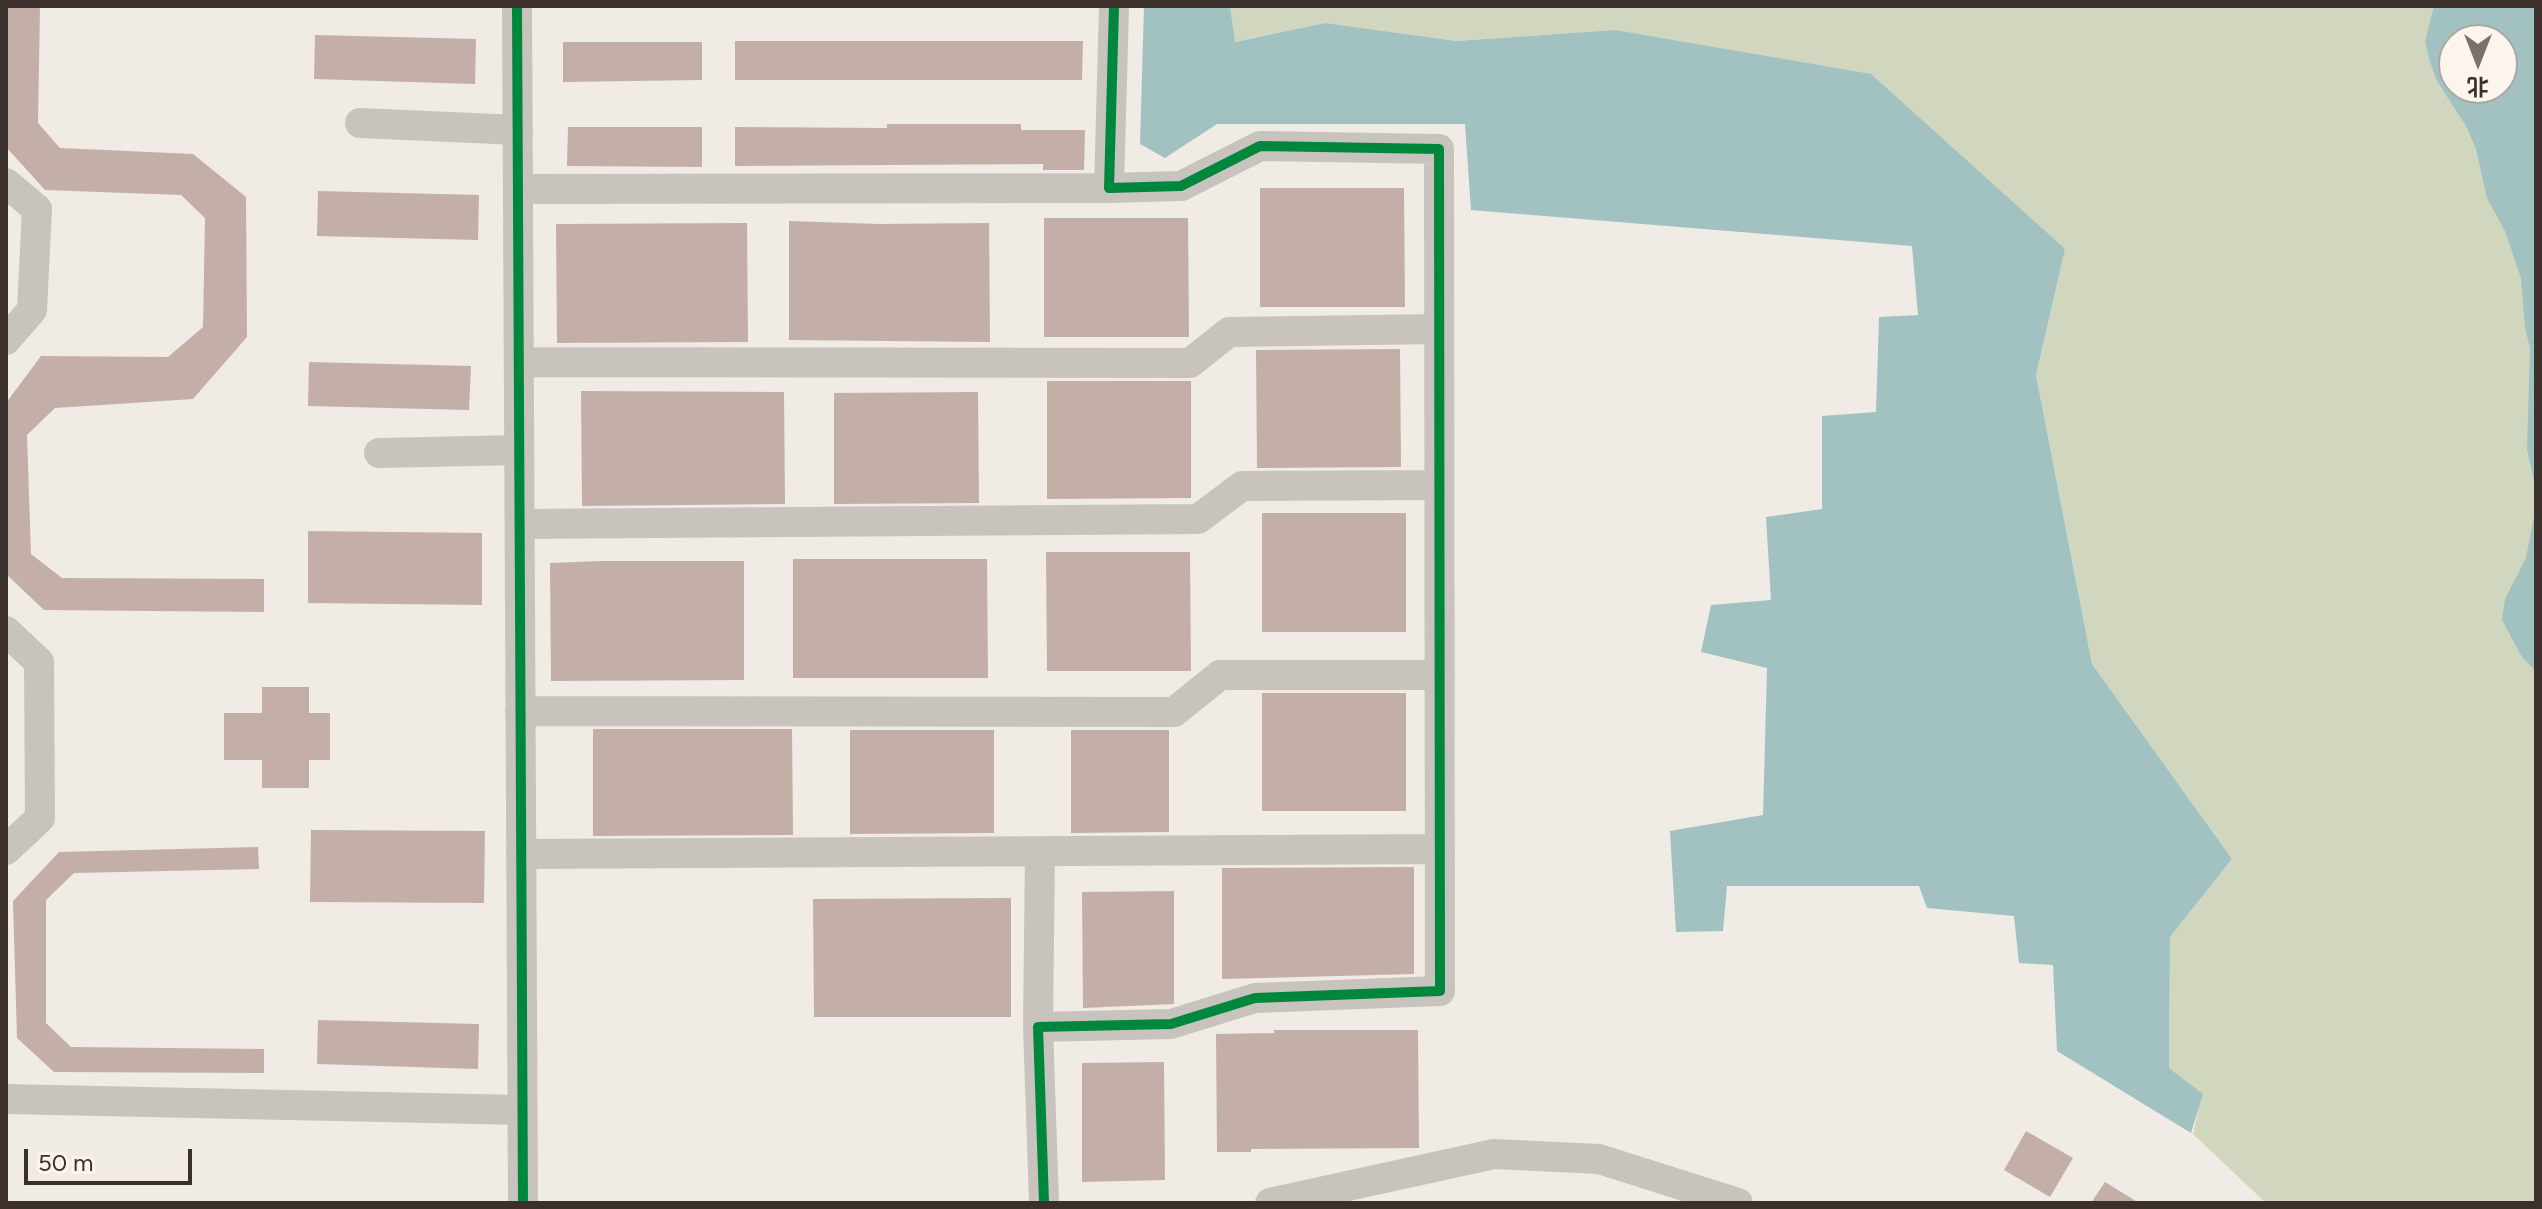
<!DOCTYPE html>
<meta charset="utf-8">
<style>
body{margin:0}
#map{position:relative;width:2542px;height:1209px;overflow:hidden;background:#f0ebe5;font-family:Figtree,"Noto Sans SC",sans-serif}
canvas{display:block}
.frame{position:absolute;inset:0;border:8px solid #3b302b;pointer-events:none}
.north{position:absolute;left:2438px;top:24px;width:80px;height:80px;box-sizing:border-box;background:#fbf5ee;border:2px solid #aea6a0;border-radius:50%;rotate:180deg;font-size:22px;font-weight:700;line-height:32px;text-align:center;color:#3b302b}
.north::after{content:'';display:block;margin:auto;width:28px;height:36px;background:#7a716c;clip-path:polygon(50% 0,100% 100%,50% 72%,0 100%)}
.scale{position:absolute;left:24px;top:1149px;width:168px;height:36px;box-sizing:border-box;border:4px solid #3b302b;border-top:0;padding-left:10px;font-size:24px;line-height:28px;white-space:nowrap;color:#3b302b;-webkit-text-stroke:6px #fbf5ee;paint-order:stroke}
</style>
<div id="map">
<canvas width="2542" height="1209"></canvas>
<div class="frame"></div>
<div class="north">北</div>
<div class="scale">50 m</div>
</div>
<script>
const c = document.querySelector('canvas').getContext('2d');
c.lineJoin = 'round';
function paint(path, color) { c.fillStyle = color; c.fill(path, 'evenodd'); }
const poly = rows => new Path2D(rows.map(r => 'M' + r).join(''));
function stroke(path, color, width, dash) { c.strokeStyle = color; c.lineWidth = width; c.lineCap = dash ? 'butt' : 'round'; c.setLineDash(dash || []); c.stroke(path); }
paint(poly([
 [1230,6,2536,6,2536,1203,2266,1203,2193,1134,2202,1094,2169,1068,2170,937,2232,859,2092,664,2036,375,2065,249,1615,30,1457,41,1325,23,1234,42],
 [2454,40,2502,40,2502,88,2454,88]
]), '#d1d6bf');
paint(poly([
 [1144,6,1230,6,1235,42,1325,23,1457,41,1615,30,1871,74,2065,249,2036,375,2092,664,2232,859,2170,937,2169,1068,2203,1094,2191,1133,2057,1051,2053,965,2019,963,2014,916,1927,908,1919,886,1727,886,1723,931,1676,932,1670,831,1763,815,1767,668,1701,652,1711,605,1771,600,1766,517,1822,509,1822,416,1876,412,1879,317,1918,315,1912,246,1471,210,1465,124,1217,124,1165,158,1140,144],
 [2434,6,2536,6,2536,671,2522,657,2502,620,2505,599,2526,558,2535,511,2535,486,2527,449,2530,348,2525,328,2521,278,2505,231,2487,198,2476,149,2466,126,2437,81,2430,62,2425,42],
 [2454,40,2502,40,2502,88,2454,88]
]), '#a1c2c1');
paint(poly([
 [6,6,40,6,38,123,60,148,193,154,246,197,247,337,193,399,55,408,27,435,31,554,62,578,264,579,264,612,44,610,6,574,6,403,41,356,168,357,203,327,205,218,181,195,45,190,6,147],
 [315,35,476,39,475,84,314,79],
 [735,41,1083,41,1082,80,735,80],
 [563,42,702,42,702,80,563,82],
 [887,124,1021,124,1021,130,1085,130,1084,170,1043,170,1043,164,735,166,735,127,887,128],
 [568,127,702,127,702,167,567,166],
 [1260,188,1404,188,1405,307,1260,307],
 [318,191,479,195,478,240,317,236],
 [1044,218,1188,218,1189,337,1044,337],
 [789,221,879,224,989,223,990,342,789,340],
 [747,223,748,342,557,343,556,224],
 [1400,349,1401,467,1257,468,1256,350],
 [309,362,471,366,469,410,308,406],
 [1047,381,1191,381,1191,498,1047,499],
 [581,391,784,392,785,504,582,506],
 [978,392,979,503,834,504,834,393],
 [1262,513,1406,513,1406,632,1262,632],
 [308,531,482,533,482,605,308,603],
 [1046,552,1190,552,1191,671,1047,671],
 [793,559,987,559,988,678,793,678],
 [600,561,744,561,744,680,551,681,550,563],
 [262,687,309,687,309,713,330,713,330,760,309,760,309,788,262,788,262,760,224,760,224,713,262,713],
 [1262,693,1406,693,1406,811,1262,811],
 [593,729,792,729,793,835,593,836],
 [850,730,994,730,994,833,850,834],
 [1071,730,1169,730,1169,832,1071,833],
 [311,830,485,831,484,903,310,902],
 [258,847,259,869,74,873,46,900,46,1023,71,1047,264,1049,264,1073,54,1072,17,1038,13,901,59,852],
 [1414,867,1414,974,1222,979,1222,868],
 [1174,891,1174,1004,1083,1008,1082,892],
 [1011,898,1011,1017,814,1017,813,899],
 [318,1020,479,1024,478,1069,317,1064],
 [1274,1030,1418,1030,1419,1148,1251,1149,1251,1152,1217,1152,1216,1034,1274,1033],
 [1164,1062,1165,1180,1082,1182,1082,1063],
 [2026,1131,2073,1158,2050,1197,2004,1170],
 [2105,1182,2139,1203,2091,1203]
]), '#c3afa7');
stroke(poly([
 [517,6,523,1203],
 [360,123,518,130],
 [6,183,37,209,32,310,6,340],
 [518,189,1109,188],
 [519,362,1190,363,1229,332,1439,329],
 [379,453,519,450],
 [520,524,1198,519,1242,486,1439,485],
 [6,631,39,662,40,818,6,850],
 [520,711,1174,712,1220,675,1440,675],
 [521,854,1440,849],
 [1038,1027,1040,852],
 [6,1099,522,1110],
 [1044,1203,1038,1027,1171,1024,1255,998,1440,991,1439,149,1260,146,1181,186,1109,188,1114,6],
 [1270,1203,1494,1154,1599,1159,1738,1203]
]), '#c9c3be', 30);
stroke(poly([
 [517,6,523,1203],
 [1044,1203,1038,1027,1171,1024,1255,998,1440,991,1439,149,1260,146,1181,186,1109,188,1114,6]
]), '#00873e', 10);
</script>
